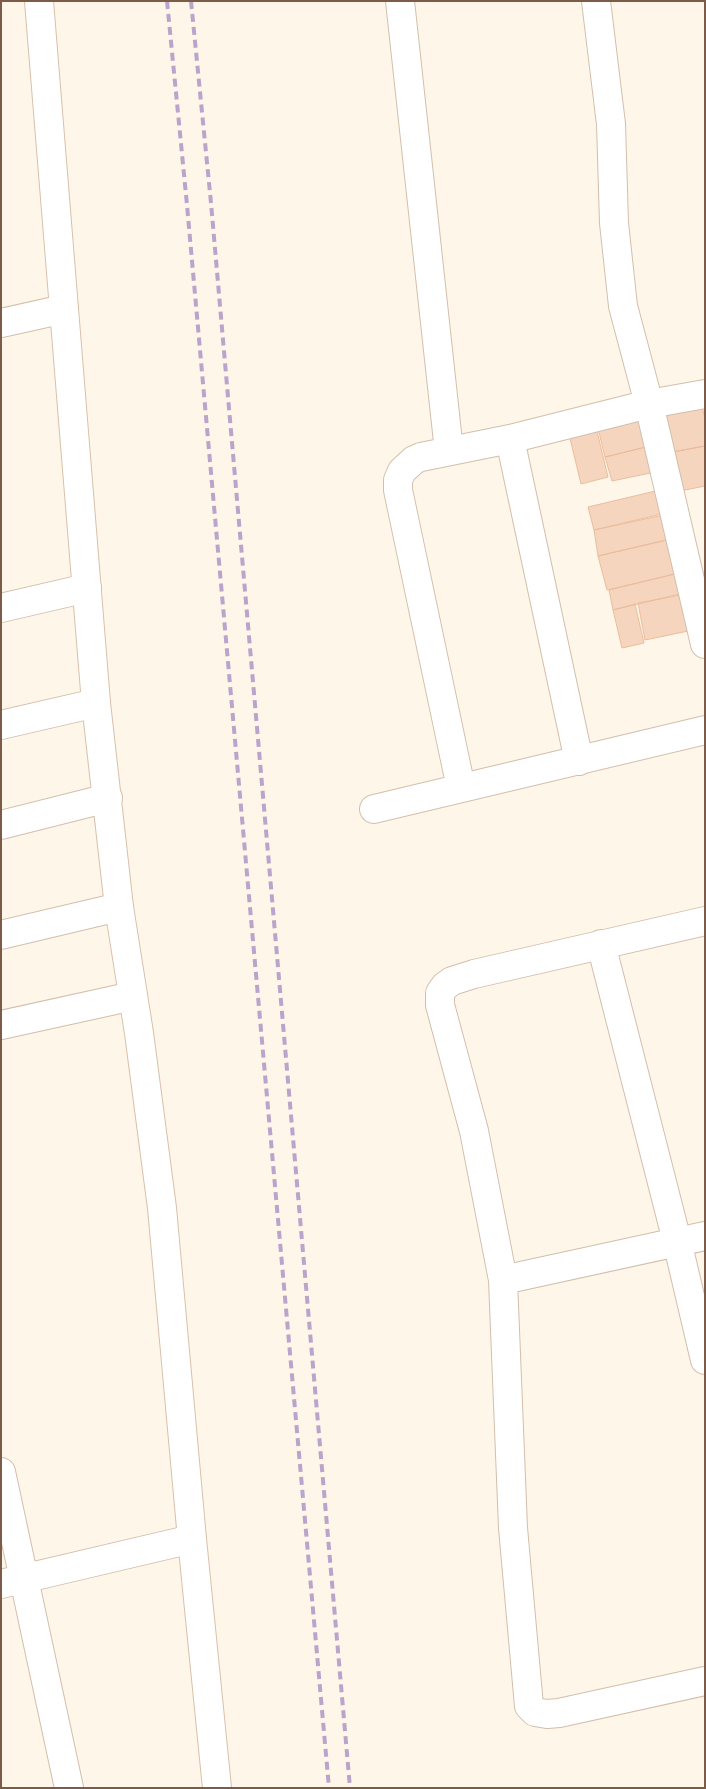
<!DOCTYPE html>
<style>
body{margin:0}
#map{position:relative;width:706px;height:1789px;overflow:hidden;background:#fef6e9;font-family:"IBM Plex Sans",sans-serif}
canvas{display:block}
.frame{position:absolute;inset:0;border:2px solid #7c5c49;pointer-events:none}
</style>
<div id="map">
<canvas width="706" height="1789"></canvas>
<div class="frame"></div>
</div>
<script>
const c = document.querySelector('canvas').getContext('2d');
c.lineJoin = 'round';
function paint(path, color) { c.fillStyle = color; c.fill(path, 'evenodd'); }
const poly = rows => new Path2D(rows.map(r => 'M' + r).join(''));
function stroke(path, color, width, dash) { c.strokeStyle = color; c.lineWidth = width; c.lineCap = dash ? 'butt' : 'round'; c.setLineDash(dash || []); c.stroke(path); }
const building = poly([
 [701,403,705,418,705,446,667,453,656,414,701,403],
 [645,408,654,445,605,457,596,420,645,408],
 [595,423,608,477,581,484,568,430,595,423],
 [654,445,660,471,612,481,605,457,654,445],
 [705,446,705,486,675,492,667,453,705,446],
 [664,489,670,512,594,530,588,507,664,489],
 [664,515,670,539,598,556,594,530,664,515],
 [676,538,679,573,607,590,598,556,676,538],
 [679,573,684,593,613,610,609,590,679,573],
 [686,594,693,630,645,640,638,603,686,594],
 [635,604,644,643,622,648,613,610,635,604]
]);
paint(building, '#f6d5be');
stroke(building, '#eabc9d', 1);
const street = poly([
 [400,1,449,451],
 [596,1,611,124,614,223,623,306,649,404,705,644],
 [1,323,64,309],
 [510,439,579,761],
 [1,608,87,588],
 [1,725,96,703],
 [461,788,398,490,398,480,402,471,414,460,421,457,510,439,649,404,705,394],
 [374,809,705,730],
 [1,825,108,798],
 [705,921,474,974,452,981,445,986,440,993,440,1005,474,1131,503,1280,513,1528,529,1706,535,1712,547,1714,559,1713,705,1681],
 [1,935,119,907],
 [601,944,677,1241,705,1360],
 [1,1025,133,996],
 [503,1280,705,1236],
 [1,1472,69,1788],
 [1,1584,192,1539]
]);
const secondary = poly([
 [39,1,96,703,119,907,139,1033,162,1208,192,1539,217,1788]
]);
stroke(street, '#d3bead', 30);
stroke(secondary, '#d8c0ac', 30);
stroke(street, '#fff', 28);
stroke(secondary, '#fff', 28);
stroke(poly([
 [167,1,187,205,329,1788],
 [191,1,211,203,350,1788]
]), '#baa4cb', 4, [8, 5]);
</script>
